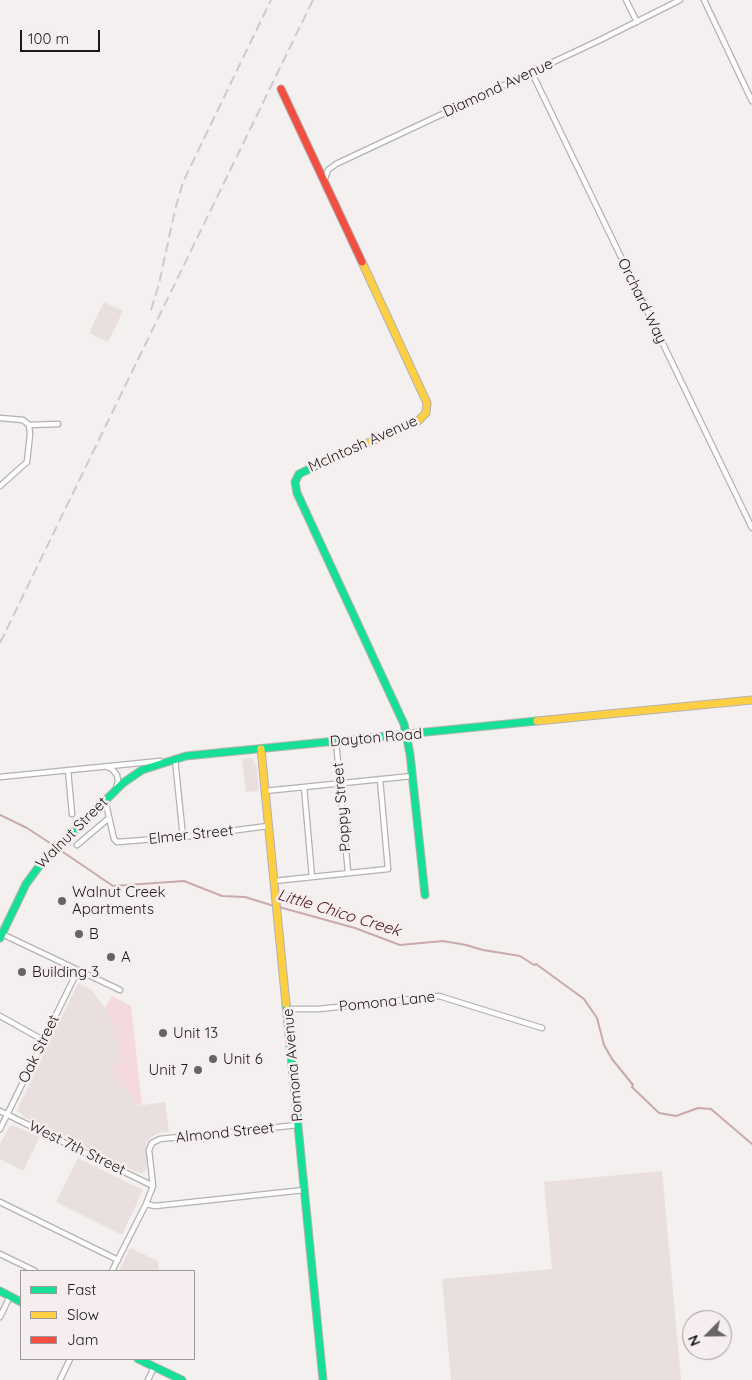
<!DOCTYPE html>
<style>
body{margin:0}
#map{position:relative;width:752px;height:1380px;overflow:hidden;background:#f4f0f0;font-family:Quicksand,sans-serif}
canvas{display:block}
.legend{position:absolute;left:20px;top:1270px;width:175px;height:90px;box-sizing:border-box;background:#f6eeee;border:1px solid #9e9999;margin:0;padding:6px 9px;list-style:none;font-size:15px;color:#1b1919}
.legend li{display:flex;align-items:center;gap:10px;height:25px}
.legend b{width:25px;border:1px solid #9e9999}
.north{position:absolute;left:682px;top:1310px;width:50px;height:50px;box-sizing:border-box;background:#f6eeee;border:1px solid #9e9999;border-radius:50%;rotate:247deg;font-size:14px;font-weight:700;line-height:20px;text-align:center;color:#1b1919}
.north::after{content:'';display:block;margin:auto;width:18px;height:22px;background:#676464;clip-path:polygon(50% 0,100% 100%,50% 72%,0 100%)}
.scale{position:absolute;left:20px;top:30px;width:80px;height:22px;box-sizing:border-box;border:2px solid #1b1919;border-top:0;padding-left:6px;font-size:15px;line-height:18px;white-space:nowrap;color:#1b1919;-webkit-text-stroke:4px #f6eeee;paint-order:stroke}
</style>
<div id="map">
<canvas width="752" height="1380"></canvas>
<ul class="legend">
<li><b style="height:6px;background:#16e098"></b>Fast</li>
<li><b style="height:6px;background:#ffcf43"></b>Slow</li>
<li><b style="height:6px;background:#f24e42"></b>Jam</li>
</ul>
<div class="north">N</div>
<div class="scale">100 m</div>
</div>
<script>
const c = document.querySelector('canvas').getContext('2d');
c.lineJoin = 'round';
function paint(path, color) { c.fillStyle = color; c.fill(path, 'evenodd'); }
const poly = rows => new Path2D(rows.map(r => 'M' + r).join(''));
function stroke(path, color, width, dash) { c.strokeStyle = color; c.lineWidth = width; c.lineCap = dash ? 'butt' : 'round'; c.setLineDash(dash || []); c.stroke(path); }
function drawText(font, color, halo, rows, align = 'center') {
  c.font = font + ' Quicksand,sans-serif'; c.lineWidth = 5; c.setLineDash([]); c.textBaseline = 'middle'; c.strokeStyle = halo; c.fillStyle = color; for (const [text, x, y, turn = 0] of rows) {
    c.save(); c.translate(x, y); c.rotate((+turn || 0) * Math.PI / 180); c.textAlign = isNaN(turn) ? turn : align; if (halo) c.strokeText(text, 0, 0); c.fillText(text, 0, 0); c.restore();
  }
}
paint(poly([
 [104,302,123,311,108,342,89,333],
 [252,758,257,767,259,791,246,792,242,759],
 [78,983,91,989,105,1008,119,1039,121,1056,111,1071,134,1098,136,1106,165,1102,169,1132,159,1133,150,1138,147,1142,147,1168,143,1173,138,1173,24,1117,17,1110],
 [13,1125,40,1137,23,1171,0,1159,0,1144,9,1127],
 [78,1158,143,1190,122,1235,56,1202],
 [662,1171,681,1380,451,1380,442,1279,552,1269,544,1182],
 [130,1248,158,1261,159,1271,119,1271]
]), '#e9dfdf');
paint(poly([
 [112,996,131,1006,142,1104,135,1106,134,1098,111,1071,121,1056,119,1039,105,1008]
]), '#f4dadc');
stroke(poly([
 [0,815,27,828,56,847],
 [60,850,113,886,184,881,222,896,245,897,274,906],
 [279,907,355,928,400,945,443,941,466,945,483,950,520,956,534,965,536,964,584,999,597,1018,604,1045,612,1059,633,1085,632,1087,659,1113,676,1116,698,1108,711,1109,752,1144]
]), '#c9a9ab', 2);
const street = poly([
 [626,0,637,22],
 [704,0,752,101],
 [532,73,752,528],
 [324,181,328,170,336,164,598,41,680,0],
 [0,418,23,420,29,425,30,434,27,462,0,486],
 [29,425,58,424],
 [336,741,348,872],
 [173,759,175,759,183,837],
 [107,767,112,769,117,775,118,781,116,789],
 [68,770,72,814],
 [0,777,160,761],
 [304,787,312,877],
 [265,791,412,776],
 [103,802,107,808,114,839,117,842,183,837,268,826],
 [77,845,109,818],
 [274,881,388,869,380,779],
 [2,934,120,990],
 [288,1009,319,1009,439,996,542,1028],
 [0,1016,43,1040],
 [0,1111,153,1186],
 [0,1129,78,970],
 [0,1202,118,1260],
 [146,1204,155,1206,304,1190],
 [0,1254,35,1271],
 [112,1271,146,1204,153,1186,149,1150,152,1143,160,1139,298,1125],
 [0,1317,10,1296],
 [60,1380,70,1359],
 [148,1380,154,1367]
]);
const fast = poly([
 [322,463,299,474,295,482,297,493,404,724,410,754,425,895],
 [0,934,2,934,0,938],
 [2,934,26,884,40,865,123,783,142,770,186,756,537,721],
 [286,1004,323,1380],
 [0,1291,21,1302],
 [138,1359,182,1380]
]);
const slow = poly([
 [322,463,418,421,426,413,427,403,362,262],
 [537,721,752,700],
 [261,749,286,1004]
]);
const jam = poly([
 [281,89,362,262]
]);
stroke(street, '#b4b1b1', 7);
stroke(fast, '#b4b1b1', 9);
stroke(slow, '#b4b1b1', 9);
stroke(jam, '#b4b1b1', 9);
stroke(street, '#fdfdfd', 4.5);
stroke(fast, '#16e098', 7);
stroke(slow, '#ffcf43', 7);
stroke(jam, '#f24e42', 7);
stroke(poly([
 [151,310,159,284,175,210,183,182,271,0],
 [0,643,313,0]
]), '#cbcbcb', 2, [10, 5]);
for (const [x, y, r, color] of [
 [62,901,5,"#676464"],
 [79,934,5,"#676464"],
 [111,957,5,"#676464"],
 [22,972,5,"#676464"],
 [163,1033,5,"#676464"],
 [213,1059,5,"#676464"],
 [198,1070,5,"#676464"]
]) { const dot = new Path2D(); dot.arc(x, y, r, 0, 2 * Math.PI); c.fillStyle = color; c.fill(dot); stroke(dot, '#f6eeee', 2); }
drawText('15px', '#1b1919', '#f6eeee', [
 ["Diamond Avenue",498,88,-25],
 ["Orchard Way",642,301,64],
 ["McIntosh Avenue",363,444,-24],
 ["Dayton Road",376,738,-5],
 ["Poppy Street",342,807,-95],
 ["Walnut Street",72,833,-45],
 ["Elmer Street",191,835,-6],
 ["Pomona Lane",387,1002,-6],
 ["Oak Street",39,1049,-64],
 ["Pomona Avenue",293,1065,-95],
 ["Almond Street",225,1133,-6],
 ["West 7th Street",77,1148,26]
]);
drawText('15px', '#1b1919', '#f6eeee', [
 ["Walnut Creek",72,892],
 ["Apartments",72,909],
 ["B",89,934],
 ["A",121,957],
 ["Building 3",32,972],
 ["Unit 13",173,1033],
 ["Unit 6",223,1059],
 ["Unit 7",188,1070,"right"]
], 'left');
drawText('italic 16px', '#501a22', '#f6eeee', [
 ["Little Chico Creek",339,913,17]
]);
</script>
